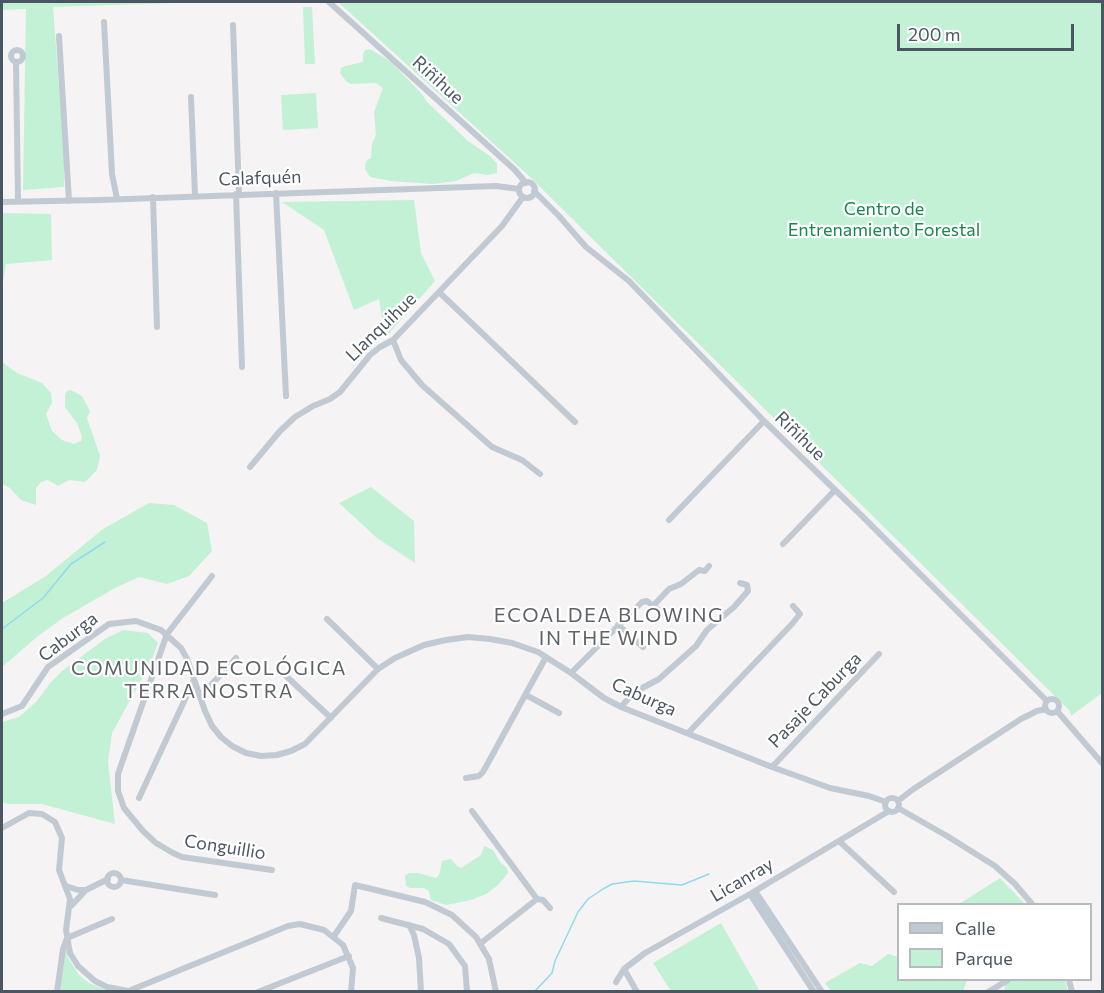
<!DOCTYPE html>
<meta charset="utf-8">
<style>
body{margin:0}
#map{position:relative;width:1104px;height:993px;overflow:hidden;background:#f5f3f3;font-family:Commissioner,sans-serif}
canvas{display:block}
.frame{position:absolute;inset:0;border:3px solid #4a5661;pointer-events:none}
.legend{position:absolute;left:897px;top:903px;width:195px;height:78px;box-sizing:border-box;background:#fff;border:2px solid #b7bbc0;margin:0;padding:8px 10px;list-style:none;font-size:18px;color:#4a5661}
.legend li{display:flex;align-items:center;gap:12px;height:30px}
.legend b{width:30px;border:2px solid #b7bbc0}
.scale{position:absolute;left:897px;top:24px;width:177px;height:27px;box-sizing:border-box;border:3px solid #4a5661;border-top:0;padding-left:8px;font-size:18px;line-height:21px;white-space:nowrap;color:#4a5661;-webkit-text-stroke:4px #fff;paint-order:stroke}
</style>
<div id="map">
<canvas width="1104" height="993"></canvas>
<div class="frame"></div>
<ul class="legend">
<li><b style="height:8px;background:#c1cad2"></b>Calle</li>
<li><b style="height:16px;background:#c3f1d5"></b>Parque</li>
</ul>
<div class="scale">200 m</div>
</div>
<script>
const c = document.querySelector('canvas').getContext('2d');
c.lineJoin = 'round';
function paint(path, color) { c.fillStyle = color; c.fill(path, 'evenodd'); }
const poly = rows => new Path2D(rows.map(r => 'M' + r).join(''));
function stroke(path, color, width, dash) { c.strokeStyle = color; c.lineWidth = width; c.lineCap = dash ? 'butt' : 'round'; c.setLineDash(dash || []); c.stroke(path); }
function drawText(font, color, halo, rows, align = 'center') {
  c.font = font + ' Commissioner,sans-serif'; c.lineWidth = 4.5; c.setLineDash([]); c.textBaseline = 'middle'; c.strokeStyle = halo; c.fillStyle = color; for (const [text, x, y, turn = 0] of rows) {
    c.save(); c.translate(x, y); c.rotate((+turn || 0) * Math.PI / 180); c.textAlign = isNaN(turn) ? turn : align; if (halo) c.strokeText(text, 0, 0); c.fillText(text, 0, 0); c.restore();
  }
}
paint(poly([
 [2,2,171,2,174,3,53,7,64,151,64,187,23,190,26,9,2,10],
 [338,2,1102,2,1102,693,1071,716,1070,711,528,175],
 [303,7,312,7,315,64,305,64],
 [370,49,391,62,422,94,427,102,468,141,490,156,497,164,497,173,488,175,474,173,456,181,433,184,390,181,370,177,365,169,365,165,367,160,371,158,372,144,376,135,374,112,383,88,376,83,351,84,347,82,340,73,341,68,345,66,363,62,363,54,365,50],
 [316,93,318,128,283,130,281,95],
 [414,200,421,253,435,281,385,338,379,299,354,310,324,230,282,202],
 [2,213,51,214,52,260,6,264,2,288],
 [2,362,17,373,42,383,51,393,52,403,46,414,52,431,62,440,74,444,81,441,82,437,77,423,65,407,65,395,67,391,71,390,82,396,90,411,87,418,100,456,97,470,85,482,69,480,58,486,48,480,41,482,36,488,36,505,21,500,10,488,2,484],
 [371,487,414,521,415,563,377,538,339,503],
 [149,503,174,505,207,523,212,551,189,576,167,584,139,577,115,588,63,618,38,636,2,667,2,603,46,576,103,529],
 [123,630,148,633,158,643,151,662,112,733,108,762,115,824,42,804,8,804,2,802,2,722,19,717,37,701,50,683,62,671,105,639],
 [484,846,493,850,500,862,507,868,508,873,498,885,486,894,471,900,446,905,431,900,429,891,424,888,410,888,406,886,405,876,409,873,418,873,436,878,439,875,442,861,451,859,457,866,461,868,481,855],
 [1000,878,1025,904,959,904],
 [721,923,758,988,758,991,671,991,653,963],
 [66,945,68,958,79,975,89,983,108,991,60,992],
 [888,954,898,957,898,980,967,980,963,991,831,991,825,983,860,963,872,966],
 [1006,980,1065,980,1068,991,1004,992]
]), '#c3f1d5');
stroke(poly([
 [2,629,43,598,71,564,105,542],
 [534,992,552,973,555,961,578,912,588,899,603,889,612,884,634,881,682,885,709,874]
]), '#90daee', 1.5);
stroke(poly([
 [329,2,515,170,526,183],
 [104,22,112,174,117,199],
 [233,25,239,194],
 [59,36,69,201],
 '11 56a6 6 0 1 1 12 0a6 6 0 1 1-12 0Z',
 [16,62,18,201],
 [191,97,195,195],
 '519 190a8 8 0 1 1 16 0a8 8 0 1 1-16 0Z',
 [534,191,559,216,586,247,629,281,764,421,862,516,1047,701],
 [276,193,286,396],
 [236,194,242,367],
 [153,197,157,327],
 [2,202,100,200,496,186,519,189],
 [439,292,575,422],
 [393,340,401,360,422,385,492,447,522,460,540,474],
 [250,467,280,431,295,417,313,406,330,399,340,392,370,355,380,347,393,340,502,226,523,197],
 [669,520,764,421],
 [783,544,835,490],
 [212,576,167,634,118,774,118,791,124,808,143,831,156,843,173,853,182,857,272,870],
 [653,606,664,614],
 [327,619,378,669],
 [618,625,643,647],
 [571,673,642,602,647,601,653,606,669,589,681,584,699,570,705,571,709,566],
 [286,676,331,718],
 [526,695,559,713],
 [200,697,236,658],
 '1045 706a7 7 0 1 1 14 0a7 7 0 1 1-14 0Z',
 [621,707,633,693,659,679,696,646,707,630,734,607,748,591,747,585,740,583],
 [1057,711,1102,763],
 [2,714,22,706,48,667,109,624,136,621,161,630,181,648,187,659,205,711,212,726,221,737,232,746,246,753,261,756,277,755,291,751,305,744,378,669,395,658,424,645,446,640,468,637,490,639,512,643,538,652,571,673,604,698,621,707,772,767,830,788,869,796,886,802],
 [688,733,792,624,800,614,793,606],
 [772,767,879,654],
 [466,778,479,776,483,772,546,657],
 '885 805a7 7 0 1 1 14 0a7 7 0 1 1-14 0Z',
 [139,798,194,680],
 [898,801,912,790,1021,719,1037,711,1046,709],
 [898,808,947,836,995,866,1015,884,1032,904],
 [472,811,537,899],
 [2,828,29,813,42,814,55,822,62,838,59,870,70,899,66,930,70,953,78,966,95,981,107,987,128,991],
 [839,841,894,892],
 '107 880a7 7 0 1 1 14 0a7 7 0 1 1-14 0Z',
 [121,880,215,895],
 [66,886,78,890,85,890],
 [755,891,822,992],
 [750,894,814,992],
 [71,906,86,890,108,879],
 [381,918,423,929,449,944,465,966,467,992],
 [409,925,414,935,419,958,421,992],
 [334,936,351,911,355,885,425,902,452,915,476,937,489,959,496,992],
 [481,943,537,899,543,900,550,908],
 [624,969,637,992],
 [1069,980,1072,992],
 [616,982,624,969,645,953,750,894,889,811],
 [57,992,63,949,67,938,112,919],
 [126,992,288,926,300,924,324,930,343,945,353,968,351,992],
 [258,992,349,956],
 [988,992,1008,980]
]), '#c1cad2', 6);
drawText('18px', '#4a5661', '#fff', [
 ["Riñihue",438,80,42],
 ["Calafquén",260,178,-2],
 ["Llanquihue",381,327,-44],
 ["Riñihue",800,436,44],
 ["Caburga",68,637,-37],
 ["Caburga",644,697,24],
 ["Pasaje Caburga",815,700,-46],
 ["Conguillio",225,847,9],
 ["Licanray",742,880,-30]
]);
drawText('18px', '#17864f', '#fff', [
 ["Centro de",884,209],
 ["Entrenamiento Forestal",884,230]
]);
c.letterSpacing = '1.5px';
drawText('20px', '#5f6368', '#fff', [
 ["ECOALDEA BLOWING",609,615],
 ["IN THE WIND",609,638],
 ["COMUNIDAD ECOLÓGICA",209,668],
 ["TERRA NOSTRA",209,691]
]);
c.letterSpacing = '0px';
</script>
